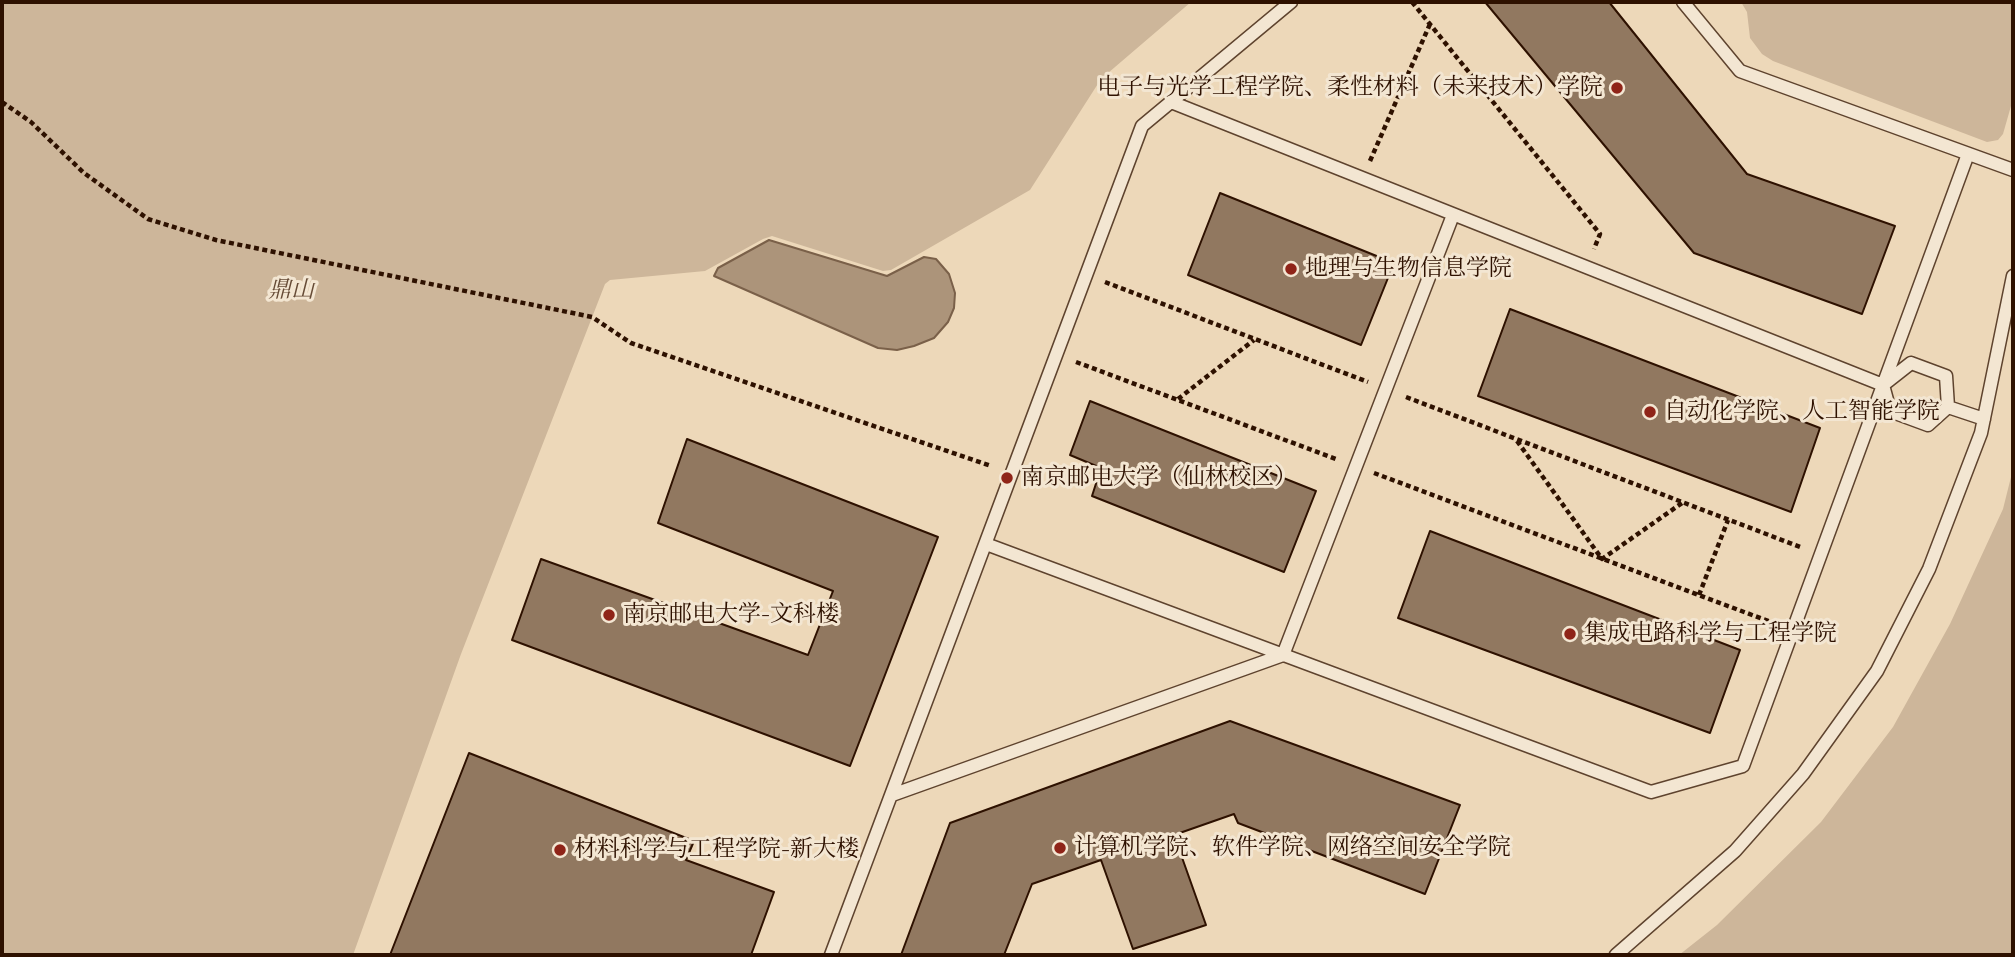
<!DOCTYPE html>
<meta charset="utf-8">
<style>
body{margin:0}
#map{position:relative;width:2015px;height:957px;overflow:hidden;background:#edd8b9;font-family:"Libre Bodoni",serif}
canvas{display:block}
.frame{position:absolute;inset:0;border:4px solid #2e1100;pointer-events:none}
</style>
<div id="map">
<canvas width="2015" height="957"></canvas>
<div class="frame"></div>
</div>
<script>
const c = document.querySelector('canvas').getContext('2d');
c.lineJoin = 'round';
function paint(path, color) { c.fillStyle = color; c.fill(path, 'evenodd'); }
const poly = rows => new Path2D(rows.map(r => 'M' + r).join(''));
function stroke(path, color, width, dash) { c.strokeStyle = color; c.lineWidth = width; c.lineCap = dash ? 'butt' : 'round'; c.setLineDash(dash || []); c.stroke(path); }
function drawText(font, color, halo, rows, align = 'center') {
  c.font = font + ' "Libre Bodoni","Noto Serif SC",serif'; c.lineWidth = 6; c.setLineDash([]); c.textBaseline = 'middle'; c.strokeStyle = halo; c.fillStyle = color; for (const [text, x, y, turn = 0] of rows) {
    c.save(); c.translate(x, y); c.rotate((+turn || 0) * Math.PI / 180); c.textAlign = isNaN(turn) ? turn : align; if (halo) c.strokeText(text, 0, 0); c.fillText(text, 0, 0); c.restore();
  }
}
paint(poly([
 [2,2,1191,2,1101,79,1030,190,891,270,883,271,772,236,763,239,705,271,610,280,605,284,461,654,353,955,2,955],
 [1741,2,2013,2,2013,99,2003,134,1998,140,1987,142,1773,61,1762,54,1750,38,1747,12],
 [2013,469,2013,955,1679,955,1717,925,1821,822,1893,727,1950,624,2003,509]
]), '#cdb69a');
const water = poly([
 [769,240,887,276,924,257,936,259,949,274,955,293,954,308,948,322,934,338,914,346,897,350,878,348,714,276,718,268,769,240]
]);
paint(water, '#ac947a');
stroke(water, '#7a6049', 2);
const building = poly([
 [1485,2,1609,2,1747,174,1895,226,1862,314,1694,253,1485,2],
 [1220,193,1394,263,1361,345,1188,275,1220,193],
 [1510,309,1820,428,1791,512,1478,396,1510,309],
 [1090,401,1316,491,1284,572,1092,496,1101,468,1070,455,1090,401],
 [687,439,938,537,850,766,512,640,541,559,808,655,833,591,658,523,687,439],
 [1430,531,1740,650,1710,733,1398,618,1430,531],
 [1230,721,1460,805,1425,894,1238,823,1234,814,1174,835,1206,925,1133,949,1101,860,1032,884,1004,955,901,955,950,823,1230,721],
 [469,753,694,841,686,860,774,892,751,955,390,955,469,753]
]);
paint(building, '#917860');
stroke(building, '#2e1100', 2);
const lane = poly([
 [1683,2,1740,71,2013,170],
 [1171,102,1883,385],
 [1911,363,1946,376,1948,407,1928,425,1890,411,1883,385,1911,363],
 [1948,407,1984,419],
 [986,544,1651,792,1743,766,1968,154],
 [892,795,1283,655,1453,215],
 [831,955,1142,126,1291,2],
 [1616,955,1735,851,1803,774,1877,671,1929,569,1981,433,2013,276]
]);
stroke(lane, '#5e432e', 15);
stroke(poly([
 [1412,2,1600,234,1594,249],
 [2,102,31,122,84,173,148,219,216,240,592,317,631,343,991,466],
 [1370,161,1430,24],
 [1105,282,1368,382],
 [1076,362,1336,459],
 [1406,397,1803,548],
 [1178,399,1254,340],
 [1517,441,1602,559,1682,503],
 [1374,473,1776,624],
 [1699,595,1728,520]
]), '#2e1100', 4.5, [5, 3.5]);
stroke(lane, '#f3e6d2', 12);
for (const [x, y, r, color] of [
 [1617,88,7,"#8f2418"],
 [1291,269,7,"#8f2418"],
 [1650,412,7,"#8f2418"],
 [1007,478,7,"#8f2418"],
 [609,615,7,"#8f2418"],
 [1570,634,7,"#8f2418"],
 [1060,848,7,"#8f2418"],
 [560,850,7,"#8f2418"]
]) { const dot = new Path2D(); dot.arc(x, y, r, 0, 2 * Math.PI); c.fillStyle = color; c.fill(dot); stroke(dot, '#f3e6d2', 2.5); }
drawText('23px', '#2e1100', '#f3e6d2', [
 ["电子与光学工程学院、柔性材料（未来技术）学院",1603,88,"right"],
 ["地理与生物信息学院",1305,269],
 ["自动化学院、人工智能学院",1664,412],
 ["南京邮电大学（仙林校区）",1021,478],
 ["南京邮电大学-文科楼",623,615],
 ["集成电路科学与工程学院",1584,634],
 ["计算机学院、软件学院、网络空间安全学院",1074,848],
 ["材料科学与工程学院-新大楼",574,850]
], 'left');
drawText('italic 23px', '#664b36', '#f3e6d2', [
 ["鼎山",291,291]
]);
</script>
